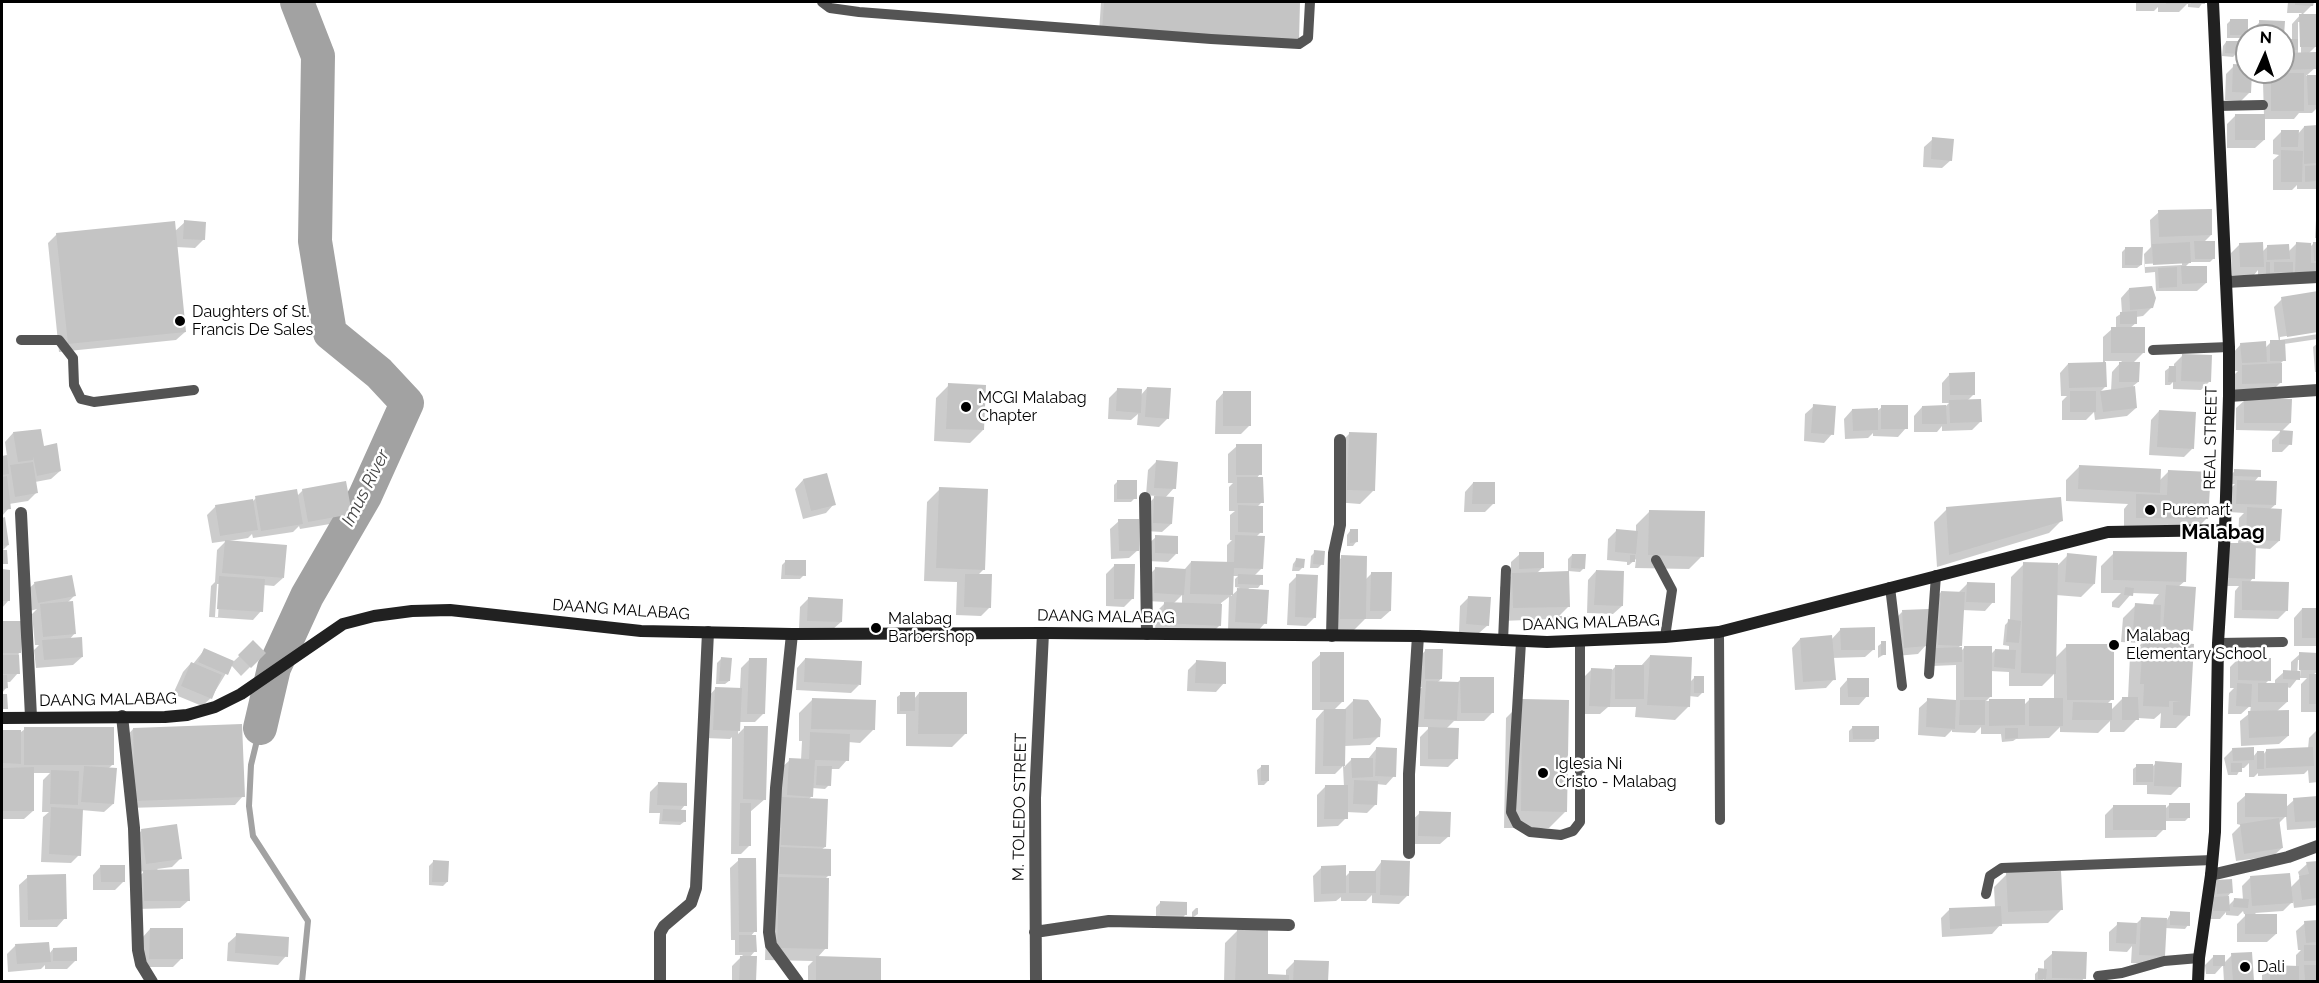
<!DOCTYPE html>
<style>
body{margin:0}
#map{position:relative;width:2319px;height:983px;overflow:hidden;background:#fff;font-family:Raleway,sans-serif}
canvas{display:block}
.frame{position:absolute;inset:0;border:3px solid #000;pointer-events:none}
.north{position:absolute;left:2235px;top:24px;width:60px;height:60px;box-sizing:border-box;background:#fff;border:2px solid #999;border-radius:50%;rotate:3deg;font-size:16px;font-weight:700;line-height:24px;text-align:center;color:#000}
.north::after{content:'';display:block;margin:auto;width:21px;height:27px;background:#000;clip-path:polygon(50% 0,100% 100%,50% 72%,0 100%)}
</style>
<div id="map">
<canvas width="2319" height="983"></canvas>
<div class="frame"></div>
<div class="north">N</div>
</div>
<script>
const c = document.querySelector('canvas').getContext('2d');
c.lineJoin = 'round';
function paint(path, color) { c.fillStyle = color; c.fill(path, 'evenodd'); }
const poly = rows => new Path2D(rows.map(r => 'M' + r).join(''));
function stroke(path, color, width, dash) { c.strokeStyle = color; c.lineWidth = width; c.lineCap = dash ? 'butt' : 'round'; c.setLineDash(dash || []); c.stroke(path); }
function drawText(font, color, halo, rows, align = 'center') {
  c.font = font + ' Raleway,sans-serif'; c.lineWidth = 5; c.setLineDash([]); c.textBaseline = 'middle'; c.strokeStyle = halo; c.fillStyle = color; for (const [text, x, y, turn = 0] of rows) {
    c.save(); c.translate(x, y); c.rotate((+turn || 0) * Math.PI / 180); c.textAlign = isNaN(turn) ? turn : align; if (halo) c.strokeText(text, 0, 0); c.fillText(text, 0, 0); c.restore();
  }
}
paint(poly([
 [1101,2,1299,2,1298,41,1099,33],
 [2136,2,2203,2,2199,8,2188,7,2188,3,2179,12,2158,12,2158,7,2154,11,2136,11],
 [2288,2,2312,2,2312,5,2302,15,2316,46,2309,53,2315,68,2306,76,2318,76,2318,107,2312,113,2299,113,2294,119,2264,119,2264,140,2255,148,2227,148,2227,124,2236,115,2264,116,2263,83,2269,78,2263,78,2263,72,2283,72,2283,44,2286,40,2292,40,2292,24,2302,13,2287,13],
 [2298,22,2301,22,2301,54,2298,54],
 [2231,20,2247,34,2243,38,2227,38,2227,24],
 [2260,22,2283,36,2251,36,2251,30],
 [2226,42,2237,53,2233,57,2222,56,2223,46],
 [2234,66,2247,66,2247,72,2250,72,2250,92,2241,101,2225,100,2226,74],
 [2304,127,2318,127,2318,189,2297,189,2297,185,2292,190,2273,190,2273,160,2279,155,2273,154,2273,140,2282,131,2297,135],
 [1933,139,1951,160,1942,168,1923,167,1924,147],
 [2159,212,2211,235,2204,242,2214,258,2210,262,2190,262,2184,268,2206,283,2197,291,2156,291,2155,272,2145,273,2144,254,2151,247,2150,220],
 [2182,262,2182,265,2145,267,2145,264],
 [2318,218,2318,238,2315,238,2316,220],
 [185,222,204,239,195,248,176,247,185,332,176,340,59,352,48,243,57,234,174,232],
 [2314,243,2318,243,2318,276,2258,282,2258,270,2254,275,2232,275,2231,253,2240,244,2262,252,2268,246,2288,252,2296,244,2310,247],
 [2126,248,2141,265,2137,268,2122,268,2122,252],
 [2129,289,2152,307,2143,316,2136,317,2136,323,2130,328,2144,352,2133,363,2138,382,2133,386,2136,408,2127,416,2095,420,2094,412,2086,420,2062,420,2062,401,2067,396,2061,396,2060,373,2068,364,2103,363,2103,337,2112,329,2116,328,2116,317,2122,313,2121,298],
 [2105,361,2122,361,2112,372,2111,391,2100,392,2106,386],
 [2282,299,2318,331,2280,337,2280,340,2318,334,2318,339,2284,344,2284,360,2280,364,2281,382,2272,391,2234,392,2234,375,2238,371,2234,371,2233,353,2241,344,2265,348,2271,342,2279,342,2274,307],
 [2318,343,2318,372,2315,372,2313,347],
 [2182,356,2209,382,2201,390,2173,389,2173,382,2170,385,2165,385,2165,371,2169,368,2174,368,2174,364],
 [1950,374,1974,394,1967,401,1981,421,1972,430,1942,431,1942,426,1937,432,1914,432,1914,416,1922,407,1945,407,1949,403,1942,403,1942,383],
 [949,385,983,430,970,443,934,441,936,398],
 [1147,388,1168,418,1159,427,1137,425,1138,414,1131,420,1108,419,1109,398,1118,389,1141,395],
 [1224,392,1249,426,1241,434,1215,434,1216,401],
 [2245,400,2290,423,2282,431,2290,444,2282,452,2272,452,2272,440,2281,431,2236,430,2236,408],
 [1814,406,1832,434,1824,443,1804,441,1805,414],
 [1882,407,1906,428,1898,437,1873,436,1873,433,1868,438,1845,439,1844,419,1852,410,1876,412],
 [2159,411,2192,449,2184,457,2149,455,2151,420],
 [13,433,43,448,60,471,51,479,35,482,36,493,28,501,9,504,9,508,2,516,2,457,7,456,5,442],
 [1350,433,1373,491,1360,504,1334,502,1337,446],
 [1237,446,1260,474,1256,479,1262,502,1257,507,1261,532,1256,537,1262,568,1254,576,1261,584,1258,588,1249,588,1248,590,1265,623,1257,632,1228,630,1229,597,1221,603,1220,625,1211,634,1155,631,1156,612,1166,602,1146,601,1147,577,1156,568,1184,570,1191,562,1227,563,1227,545,1232,540,1230,540,1230,515,1235,511,1229,511,1229,487,1233,483,1228,483,1228,454],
 [1232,576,1238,576,1235,579,1235,587,1240,588,1231,596],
 [1182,595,1182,604,1173,604],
 [1156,462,1174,488,1165,498,1171,524,1162,532,1145,531,1146,506,1156,496,1146,495,1148,470],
 [2079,467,2159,481,2169,471,2207,518,2194,531,2124,530,2124,509,2128,504,2066,501,2066,480],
 [2235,471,2259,476,2254,482,2275,505,2269,510,2279,541,2270,549,2254,548,2253,578,2249,583,2287,610,2278,619,2234,618,2235,591,2239,586,2220,586,2238,544,2239,518,2244,513,2229,512,2229,490,2235,484,2226,484,2226,479],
 [826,474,834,504,826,513,803,519,795,489,803,480],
 [1118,481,1135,498,1131,502,1114,502,1114,485],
 [1473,483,1493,504,1485,512,1464,512,1465,492],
 [940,489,984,569,978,575,990,607,981,616,956,615,957,582,924,581,927,502],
 [303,490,351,514,342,522,300,529,299,526,293,532,253,538,252,534,248,538,229,541,283,578,274,586,263,585,261,611,253,620,209,617,211,586,215,582,217,550,226,541,212,543,207,515,216,506,253,501,256,498,297,496],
 [217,584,220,584,218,617,215,617],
 [1947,509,2062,520,2049,533,1937,567,1934,522],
 [1649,512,1702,556,1689,569,1635,568,1636,559,1629,565,1627,565,1627,562,1607,560,1608,539,1617,530,1636,532,1636,525],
 [2,519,4,519,8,545,2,551],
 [1119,521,1138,550,1129,558,1111,559,1110,529],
 [1350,531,1356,542,1353,546,1347,546,1347,535],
 [1156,537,1176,554,1168,562,1147,561,1147,545],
 [1315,552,1322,564,1318,568,1310,568,1311,556],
 [2114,553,2185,581,2178,587,2192,630,2178,644,2189,715,2176,728,2160,728,2161,713,2154,719,2138,718,2124,732,2110,732,2110,721,2098,733,2060,732,2060,727,2049,738,2016,739,2013,741,2002,742,2001,734,1981,734,1981,727,1975,733,1952,732,1952,730,1945,737,1918,735,1919,708,1928,700,1956,701,1956,665,1932,666,1933,601,1941,592,1958,593,1967,584,1993,602,1985,611,1962,610,1961,645,1957,649,1961,651,1964,648,1990,655,1995,650,2009,651,2009,646,2003,645,2005,625,2010,620,2011,577,2024,564,2058,565,2068,555,2094,584,2081,597,2056,595,2055,658,2067,646,2112,699,2107,704,2111,710,2123,698,2128,698,2130,655,2142,643,2121,642,2123,618,2136,605,2153,606,2154,600,2159,594,2132,593,2119,608,2112,607,2112,602,2121,593,2101,593,2101,566],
 [1990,671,2009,672,2009,686,2042,686,2054,674,2054,699,2029,700,2024,705,2024,701,1986,701,1991,696],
 [1520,554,1542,568,1537,573,1569,606,1557,618,1569,625,1565,629,1551,629,1551,622,1553,619,1501,621,1500,587,1511,576,1511,562],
 [1572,555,1584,568,1580,572,1568,571,1568,559],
 [1342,557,1365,580,1372,573,1390,611,1381,619,1365,619,1352,632,1328,631,1329,570],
 [1296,560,1303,567,1299,571,1292,571,1293,564],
 [786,561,804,575,800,579,781,579,782,565],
 [1115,565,1133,598,1124,607,1106,606,1106,574],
 [2,571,9,571,8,601,2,608],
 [1596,571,1622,606,1613,614,1587,613,1588,580],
 [1297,576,1315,617,1306,626,1287,625,1289,584],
 [35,583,74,596,67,603,75,633,69,640,82,657,73,665,36,668,34,650,39,645,35,645,32,614,37,609,30,611,26,591],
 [1469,597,1488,625,1479,633,1459,632,1460,606],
 [808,599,841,622,832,630,799,629,800,607],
 [2302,609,2318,609,2318,646,2294,646,2294,618],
 [1902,612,1926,645,1918,654,1896,656,1894,620],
 [2,622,20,623,18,673,10,682,6,682,6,688,2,693],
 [1841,629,1874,649,1865,657,1832,658,1834,679,1826,688,1795,690,1792,648,1800,639,1831,640],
 [253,643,264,653,241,676,231,665,211,698,202,706,173,694,183,672,191,663,193,664,205,649,233,662],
 [1882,643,1885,654,1878,658,1878,646],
 [1426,650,1441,679,1437,683,1456,684,1461,679,1493,712,1484,721,1454,721,1446,729,1457,758,1448,767,1420,766,1420,737,1430,727,1416,727,1418,691,1422,687,1417,687,1417,659],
 [1321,654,1342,702,1334,710,1345,709,1353,701,1379,736,1370,745,1344,746,1344,767,1352,759,1368,759,1377,748,1394,776,1386,785,1376,784,1375,805,1367,813,1346,812,1346,818,1338,826,1317,827,1317,795,1325,787,1344,787,1343,766,1335,774,1315,774,1316,719,1324,710,1312,710,1312,662],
 [2300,654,2318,654,2318,671,2313,675,2318,675,2318,712,2301,712,2301,684,2307,678,2298,678,2290,688,2287,687,2287,702,2276,712,2288,736,2279,744,2241,746,2240,721,2250,713,2251,705,2241,714,2228,714,2229,693,2234,688,2230,688,2230,667,2239,658,2269,680,2265,684,2275,684,2275,680,2284,672,2291,672,2291,662],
 [2298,660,2301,660,2300,677,2297,677],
 [1650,656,1689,683,1695,677,1702,693,1698,697,1689,696,1688,707,1675,720,1635,717,1636,707,1608,707,1600,714,1581,714,1583,678,1591,670,1612,670,1615,667,1640,667],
 [721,659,729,681,725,684,716,684,717,663],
 [750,659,763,714,755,722,739,722,738,734,745,727,765,799,750,812,749,846,741,854,731,854,732,737,730,739,705,738,708,697,716,688,740,689,741,668],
 [805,659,859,685,851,693,796,690,797,668],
 [1196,662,1224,683,1216,692,1187,691,1188,670],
 [1848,679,1867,696,1859,705,1840,705,1840,688],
 [919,693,965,734,952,747,906,746,906,714,897,714,897,697,901,694,914,699],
 [812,700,873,730,860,743,848,742,847,760,839,769,830,769,829,785,825,789,812,788,812,796,808,800,825,847,821,850,829,875,825,879,826,948,817,958,879,982,808,982,808,966,813,961,765,960,767,891,781,768,790,760,801,760,802,741,799,741,799,713],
 [1523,701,1566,811,1549,828,1504,828,1506,718],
 [2318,715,2318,782,2309,783,2308,770,2304,774,2258,776,2258,773,2254,777,2249,777,2249,763,2244,768,2241,768,2237,775,2228,775,2224,758,2233,749,2253,757,2257,752,2263,755,2266,751,2308,749,2309,738,2317,730],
 [1853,727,1878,738,1874,742,1849,742,1849,731],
 [25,729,113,764,108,769,113,804,104,812,81,810,79,855,71,863,41,862,43,817,49,812,42,812,43,780,50,773,32,773,33,811,24,819,2,819,2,732,21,732],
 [133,729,243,796,235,805,127,808,125,738],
 [2156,763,2180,786,2171,795,2147,794,2147,785,2133,785,2133,769,2137,766,2153,766],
 [1261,767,1268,781,1264,785,1258,785,1257,770],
 [658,784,685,805,680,811,684,822,680,825,659,824,660,813,649,813,650,792],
 [2246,795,2285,808,2294,800,2318,798,2318,825,2315,828,2287,830,2286,816,2279,823,2282,848,2273,856,2236,861,2232,834,2241,825,2237,824,2237,803],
 [2170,804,2188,818,2185,821,2164,821,2164,829,2156,837,2105,838,2105,815,2113,807,2164,810],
 [1420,813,1449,836,1440,844,1410,844,1411,821],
 [142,830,180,859,172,867,157,869,189,900,180,908,136,909,135,880,145,871,138,872,134,839],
 [739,860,755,931,750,937,755,951,749,958,755,982,732,982,732,966,743,955,735,955,735,940,731,940,730,868],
 [1382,861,1407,896,1399,904,1372,903,1372,895,1366,901,1341,901,1341,897,1336,901,1314,902,1313,876,1322,867,1345,877,1349,873,1373,873],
 [433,862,447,882,443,886,429,885,429,866],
 [2318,863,2318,905,2294,908,2293,901,2283,911,2255,913,2276,934,2267,942,2237,942,2237,924,2247,914,2244,914,2243,911,2238,916,2226,915,2226,912,2220,919,2206,919,2208,890,2217,882,2231,892,2228,896,2228,906,2235,899,2243,900,2242,886,2250,878,2290,888,2300,878,2298,872,2307,864],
 [101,866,124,881,115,890,93,890,93,875],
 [2007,874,2061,910,2048,923,2001,924,1992,934,1942,937,1941,918,1950,909,1995,907,1994,887],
 [28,877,65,918,57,927,20,927,19,885],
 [1160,903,1185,915,1182,919,1156,918,1156,907],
 [1196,908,1198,908,1198,914,1192,918,1192,912],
 [2171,913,2188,925,2185,929,2165,928,2164,955,2156,964,2131,963,2132,946,2127,952,2109,951,2109,932,2118,924,2136,924,2141,919,2167,920],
 [2318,922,2318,982,2262,982,2262,975,2271,967,2296,968,2296,955,2301,950,2298,950,2296,931,2305,923],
 [150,929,181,959,173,967,141,967,142,938],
 [1238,930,1266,976,1286,977,1286,970,1294,962,1326,982,1224,982,1225,943],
 [237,935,286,956,278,965,227,961,228,943],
 [15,946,49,954,53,949,76,960,67,969,45,969,45,965,41,969,8,972,7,954],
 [2053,953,2084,978,2081,982,2044,982,2044,979,2042,982,2035,982,2035,974,2039,970,2044,970,2044,961],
 [2232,955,2252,981,2251,982,2224,982,2223,965,2215,974,2206,974,2205,965,2214,956,2224,963]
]), '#0003');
stroke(poly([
 [260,728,251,765,249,806,253,836,308,921,302,982]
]), '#a2a2a2', 6);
stroke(poly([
 [260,728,274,668,307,596,365,496,407,403,379,373,330,333,315,241,318,56,297,2]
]), '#a2a2a2', 34);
paint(poly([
 [1104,2,1300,2,1299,41,1102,30],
 [2166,2,2189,2,2188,4,2166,4],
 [2191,2,2205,2,2205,4,2191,4],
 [2295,2,2314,2,2313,6,2295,5],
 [2299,14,2317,14,2317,47,2300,47],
 [2230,19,2248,19,2248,35,2230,35],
 [2259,20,2285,21,2284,36,2259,36],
 [2286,39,2298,39,2298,50,2286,50],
 [2226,41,2238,41,2238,54,2225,53],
 [2316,52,2316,69,2283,70,2283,53],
 [2233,64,2247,65,2247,72,2252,72,2251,93,2232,92],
 [2271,73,2304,73,2304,111,2271,111],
 [2307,75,2318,75,2318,105,2308,105],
 [2235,114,2265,114,2265,140,2235,140],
 [2318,125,2318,163,2304,164,2304,126],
 [2281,130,2299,130,2298,147,2281,147],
 [1932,137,1954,139,1952,161,1931,159],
 [2281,150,2303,151,2302,182,2281,182],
 [2318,165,2318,181,2305,182,2305,166],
 [2212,209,2212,235,2159,237,2158,210],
 [184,220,206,222,205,240,183,239],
 [175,221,186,332,68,344,56,233],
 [2194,241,2215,241,2215,259,2195,259],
 [2190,242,2191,263,2153,265,2152,244],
 [2263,242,2264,267,2240,267,2239,243],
 [2296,242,2311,243,2311,263,2318,263,2318,271,2295,273],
 [2313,242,2318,242,2318,261,2314,261],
 [2289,244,2290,259,2267,260,2267,245],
 [2125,247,2143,247,2142,265,2125,265],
 [2266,262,2270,262,2270,274,2266,274],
 [2274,262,2293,262,2293,273,2274,272],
 [2181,266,2207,266,2207,283,2182,284],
 [2177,267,2177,287,2159,288,2158,268],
 [2152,286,2156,298,2153,308,2130,310,2129,288],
 [2318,291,2318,332,2287,337,2281,297],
 [2137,311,2137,324,2120,324,2120,312],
 [2111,327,2145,327,2145,353,2111,353],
 [2270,340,2285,340,2286,361,2270,361],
 [2266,341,2267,362,2242,363,2240,343],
 [2182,354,2212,355,2211,382,2181,381],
 [2106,362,2107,387,2069,388,2068,363],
 [2119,362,2140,362,2139,382,2119,382],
 [2282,363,2282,383,2242,384,2242,365],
 [2169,366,2176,366,2176,382,2168,382],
 [1975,372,1975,395,1950,395,1949,373],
 [948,383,986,385,984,430,946,429],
 [2135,386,2137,408,2103,412,2100,391],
 [1147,387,1171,388,1169,419,1145,417],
 [1117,388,1142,389,1141,413,1116,411],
 [1223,391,1251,391,1251,426,1223,426],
 [2070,391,2096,391,2096,412,2070,412],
 [2244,398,2292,399,2291,423,2244,423],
 [1981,399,1982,422,1950,423,1949,400],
 [1813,404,1836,406,1834,435,1811,433],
 [1881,405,1908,405,1908,429,1881,429],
 [1946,405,1947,424,1922,424,1922,406],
 [1878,408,1878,430,1853,431,1852,409],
 [2159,410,2196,412,2194,449,2157,447],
 [41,429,44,446,57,443,61,471,37,476,33,456,33,460,18,462,13,432],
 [2280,430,2293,431,2292,445,2279,444],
 [1349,432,1377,433,1375,491,1347,490],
 [1236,444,1262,444,1262,475,1236,475],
 [7,455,9,474,2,475,2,456],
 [1156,460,1178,462,1176,489,1154,488],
 [33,462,38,493,15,497,10,465],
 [2079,465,2161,469,2160,493,2078,489],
 [2234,469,2261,470,2261,477,2234,476],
 [2168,470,2211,472,2208,519,2136,518,2136,494,2167,495],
 [827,473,836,505,811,511,803,479],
 [7,476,11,509,2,510,2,477],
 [1237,477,1263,477,1264,503,1237,503],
 [1117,480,1137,480,1137,499,1117,499],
 [2237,480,2277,481,2276,505,2236,504],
 [346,481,352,514,308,522,302,489],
 [1473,482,1495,482,1495,504,1472,504],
 [939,487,988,489,985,570,936,568],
 [297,489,303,524,261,531,255,496],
 [1154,496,1174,497,1172,524,1153,523],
 [2061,497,2063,521,1949,555,1946,507],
 [253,499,258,530,220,536,215,505],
 [1238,505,1263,506,1263,533,1238,532],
 [2247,507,2282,509,2280,541,2246,540],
 [1649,510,1705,511,1704,557,1648,555],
 [5,517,9,545,2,546,2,518],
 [1118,519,1139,519,1139,551,1119,551],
 [1350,529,1358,529,1358,542,1350,543],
 [1616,529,1638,531,1636,554,1615,552],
 [1155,535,1178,536,1178,554,1155,553],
 [1235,535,1265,536,1263,569,1234,568,1233,595,1190,594,1191,561,1234,562],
 [225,540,287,545,284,578,222,573],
 [2228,543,2256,543,2255,579,2228,578],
 [2,550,7,550,8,564,2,564],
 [1314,550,1325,551,1324,565,1313,564],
 [2113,551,2187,552,2186,582,2113,580],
 [1519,552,1544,552,1544,568,1519,569],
 [2067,553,2097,556,2095,584,2065,582],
 [1572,554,1586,554,1585,569,1571,568],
 [1341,555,1367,556,1366,619,1340,619],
 [1630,555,1635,555,1635,562,1630,562],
 [1296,558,1305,559,1304,568,1295,567],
 [785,560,806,560,806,576,785,575],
 [2023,562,2058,563,2056,674,2021,673],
 [1114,564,1135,564,1134,599,1114,599],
 [1155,567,1186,569,1184,595,1154,593],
 [2,569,10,570,10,601,2,601],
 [1596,570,1624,571,1623,606,1594,605],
 [1569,571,1570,607,1513,608,1512,573],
 [1371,572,1392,572,1391,611,1370,611],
 [965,574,992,574,991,608,964,607],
 [1238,574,1263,575,1263,585,1238,584],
 [1296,574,1318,575,1316,618,1295,617],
 [72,575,76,596,38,603,34,582],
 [219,576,265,579,263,612,217,609],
 [2242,581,2289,582,2288,611,2242,610],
 [1967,582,1995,583,1995,603,1966,602],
 [2166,585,2196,587,2193,631,2163,629],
 [2125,587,2134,588,2133,596,2124,595],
 [1237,588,1269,590,1267,624,1235,622],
 [1941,591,1965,592,1962,646,1938,645],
 [1468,596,1491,597,1489,626,1466,624],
 [808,597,843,599,842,622,807,621],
 [73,601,76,634,43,637,40,604],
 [1164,602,1222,604,1221,626,1163,623],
 [2135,603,2161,605,2160,631,2133,630],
 [2302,608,2318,608,2318,638,2302,638],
 [1929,609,1928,646,1904,648,1902,610],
 [1554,616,1570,616,1571,626,1555,626],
 [2008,619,2021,621,2019,643,2006,642],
 [2,621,22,621,21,653,2,653],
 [1875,627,1875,650,1841,650,1840,628],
 [1832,635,1836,680,1803,682,1800,638],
 [82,637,83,657,44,660,42,640],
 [253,640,266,653,251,668,238,655],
 [2143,640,2194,644,2190,716,2173,715,2173,702,2181,701,2169,701,2169,707,2143,706,2144,684,2140,684],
 [1881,641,1886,641,1886,655,1881,655],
 [2066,644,2114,644,2114,700,2067,700],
 [1964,646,1992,646,1992,697,1964,697],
 [1962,647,1962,662,1935,663,1935,648],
 [204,648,234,661,228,675,198,662],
 [1425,649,1443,649,1442,679,1425,679],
 [1995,649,2016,650,2015,669,1994,667],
 [1320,652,1344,652,1344,702,1320,702],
 [2299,652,2318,653,2318,670,2299,670],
 [2,655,19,655,20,674,2,674],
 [1650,655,1692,657,1690,707,1647,705],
 [721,657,732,658,730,681,719,681],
 [2238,657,2271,658,2271,681,2238,680],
 [749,658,767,658,765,714,747,714],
 [805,658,862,661,861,685,804,682],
 [1196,660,1226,662,1226,684,1195,683],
 [191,662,222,675,212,699,181,686],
 [1615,665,1644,665,1644,699,1615,699],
 [1591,668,1612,669,1610,707,1589,706],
 [2283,670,2300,671,2300,680,2283,679],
 [2309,674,2318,674,2318,704,2309,704],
 [2,675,7,675,8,688,2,689],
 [1694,676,1704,676,1704,693,1694,693],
 [1460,677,1494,677,1494,713,1461,713],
 [1847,678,1869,678,1869,697,1848,697],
 [1426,681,1459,682,1457,720,1424,719],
 [2237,683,2252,684,2251,707,2236,706],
 [2258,683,2288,683,2288,702,2258,702],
 [715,687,742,688,740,731,713,730],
 [900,692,915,692,915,711,900,711],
 [919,692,967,692,967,734,918,734],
 [2,694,7,694,8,709,2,709],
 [2122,697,2138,697,2139,720,2122,720],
 [812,698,876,700,875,730,811,729],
 [1927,698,1956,700,1955,729,1926,727],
 [2029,698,2063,698,2063,726,2029,726],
 [1353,699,1368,700,1381,719,1380,737,1353,739],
 [1522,699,1569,700,1567,812,1521,811],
 [1989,699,2025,699,2025,725,1989,726],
 [1960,700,1985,700,1985,725,1959,725],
 [2073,702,2112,703,2112,720,2072,720],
 [1324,709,1346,709,1345,766,1323,766],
 [2289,710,2289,736,2249,738,2248,711],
 [242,724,245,797,135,801,133,728],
 [744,726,768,726,766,800,743,799],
 [1852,726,1879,726,1879,739,1853,739],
 [24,727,114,727,114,765,24,765],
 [1428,727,1459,728,1458,759,1428,759],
 [2005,728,2018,728,2018,738,2005,739],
 [2,730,21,730,21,764,2,763],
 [810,732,850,734,849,761,815,760,813,797,787,795,789,758,809,759],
 [1376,747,1397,748,1396,777,1375,776],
 [2254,747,2254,760,2233,761,2232,748],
 [2313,747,2314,766,2266,768,2266,749],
 [2257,751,2264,751,2264,769,2257,769],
 [1351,758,1373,758,1373,777,1352,778],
 [2155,761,2182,763,2181,787,2154,786],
 [2231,763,2242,763,2242,772,2231,772],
 [2136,764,2153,764,2153,782,2136,782],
 [1261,765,1269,765,1269,781,1261,781],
 [84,766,117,768,114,804,81,802],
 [817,766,832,766,831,786,816,785],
 [34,767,34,811,2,811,2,768],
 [51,770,79,771,78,805,50,804],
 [1354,780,1378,781,1377,805,1353,804],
 [658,782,687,783,687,806,657,805],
 [1325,785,1348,785,1348,819,1324,819],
 [2245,793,2287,794,2287,817,2245,817],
 [2318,796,2318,821,2295,822,2293,798],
 [782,797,828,799,826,847,781,845],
 [740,803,751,803,751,846,739,846],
 [2169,803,2190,803,2190,818,2169,818],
 [2113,805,2166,805,2166,830,2113,830],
 [51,807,83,809,81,856,49,854],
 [663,809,686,810,686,822,662,821],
 [1419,811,1451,812,1450,837,1418,836],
 [2279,818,2283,848,2244,854,2240,824],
 [177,824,182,859,146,864,141,829],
 [780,847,831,849,831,876,779,874],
 [738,858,756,858,757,932,739,932],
 [433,860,449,861,448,882,432,882],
 [1381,860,1410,861,1409,896,1380,895],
 [2318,861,2318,898,2302,900,2299,876,2309,874,2306,862],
 [100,865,125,865,125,882,101,882],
 [1346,865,1346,893,1321,894,1321,866],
 [189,869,190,901,144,901,143,870],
 [1349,871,1376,871,1376,893,1349,893],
 [2061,871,2063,910,2008,912,2006,872],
 [2290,873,2293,903,2252,906,2250,876],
 [66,874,67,919,28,920,27,875],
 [779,877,829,878,828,949,777,948],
 [2232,879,2233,893,2217,894,2216,880],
 [2229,896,2230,911,2213,911,2213,897],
 [2234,898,2249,899,2248,908,2233,907],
 [1160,901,1187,902,1187,915,1160,915],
 [2001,906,2002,926,1950,929,1949,908],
 [2170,911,2190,912,2190,926,2170,925],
 [2245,914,2277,914,2277,934,2245,934],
 [2141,917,2167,918,2165,956,2139,955],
 [2318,920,2318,942,2306,943,2304,921],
 [2117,922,2137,923,2136,944,2116,943],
 [150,928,183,928,183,959,149,959],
 [1237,929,1268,930,1268,974,1289,975,1289,982,1235,982],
 [236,933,289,937,288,957,235,953],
 [739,935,756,935,757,952,739,952],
 [49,942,51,962,17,964,15,944],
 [2304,945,2318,945,2318,961,2304,961],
 [77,947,77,961,53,961,53,948],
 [2052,951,2087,952,2086,979,2052,978],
 [2252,952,2254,981,2233,982,2231,953],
 [2213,955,2225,955,2225,966,2213,966],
 [740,956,757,956,756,982,739,982],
 [816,956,881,958,881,982,816,982],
 [1294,960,1329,961,1328,982,1293,982],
 [2270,965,2299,966,2299,982,2270,982],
 [2304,965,2318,965,2318,982,2305,982],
 [2038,968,2047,969,2046,979,2038,979]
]), '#c4c4c4');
stroke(poly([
 [822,2,830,8,859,12,1211,39,1299,44,1308,38,1310,2],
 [2217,106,2263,105],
 [21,340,59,340,73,358,74,385,81,399,94,402,194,390],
 [2153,350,2229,347],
 [1656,560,1672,590,1665,637],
 [1890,587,1902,686],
 [1719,632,1720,820],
 [1503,641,1506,570],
 [1521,642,1511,812,1517,824,1530,832,1561,835,1573,831,1580,822,1580,640],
 [2218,643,2283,642],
 [1929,674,1936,575],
 [1986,894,1990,876,2002,868,2213,860],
 [2098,976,2122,973,2164,961,2199,958]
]), '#545454', 10);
stroke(poly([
 [2226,282,2318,277],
 [2229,396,2318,390],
 [1145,498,1147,634],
 [21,513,31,717],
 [792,634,776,788,769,932,771,945,798,982],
 [1332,636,1334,553,1340,525,1340,440],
 [122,716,134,828,138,950,141,964,152,982],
 [1409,853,1409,774,1418,636],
 [2211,875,2288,857,2318,846],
 [1035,932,1109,921,1289,925],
 [660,982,660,933,664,926,691,903,696,888,708,632],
 [1036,982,1035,798,1043,633]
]), '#545454', 12);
stroke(poly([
 [2,718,165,717,187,715,215,707,241,694,343,624,374,616,412,611,450,610,641,631,792,634,1043,633,1418,636,1547,642,1665,637,1719,632,2108,532,2225,530],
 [2198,982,2199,958,2211,875,2215,832,2218,643,2225,530,2229,396,2229,347,2213,2]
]), '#212121', 12);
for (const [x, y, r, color] of [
 [180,321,6,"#000"],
 [966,407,6,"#000"],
 [2150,510,6,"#000"],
 [876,628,6,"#000"],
 [2114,645,6,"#000"],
 [1543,773,6,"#000"],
 [2245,967,6,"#000"]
]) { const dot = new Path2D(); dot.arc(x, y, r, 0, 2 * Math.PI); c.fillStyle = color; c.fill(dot); stroke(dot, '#fff', 2); }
drawText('16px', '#000', '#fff', [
 ["Daughters of St.",192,312],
 ["Francis De Sales",192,330],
 ["MCGI Malabag",978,398],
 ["Chapter",978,416],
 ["Puremart",2162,510],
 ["Malabag",888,619],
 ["Barbershop",888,637],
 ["Malabag",2126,636],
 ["Elementary School",2126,654],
 ["Iglesia Ni",1555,764],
 ["Cristo - Malabag",1555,782],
 ["Dali",2257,967]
], 'left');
drawText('16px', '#000', '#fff', [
 ["REAL STREET",2211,438,-89],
 ["DAANG MALABAG",621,610,4],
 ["DAANG MALABAG",1106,617,1],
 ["DAANG MALABAG",1591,623,-2],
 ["DAANG MALABAG",108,700,-1],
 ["M. TOLEDO STREET",1020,807,-89]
]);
drawText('italic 18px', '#434343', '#fff', [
 ["Imus River",366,488,-63]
]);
drawText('bold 20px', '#000', '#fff', [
 ["Malabag",2223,533]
]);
</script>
